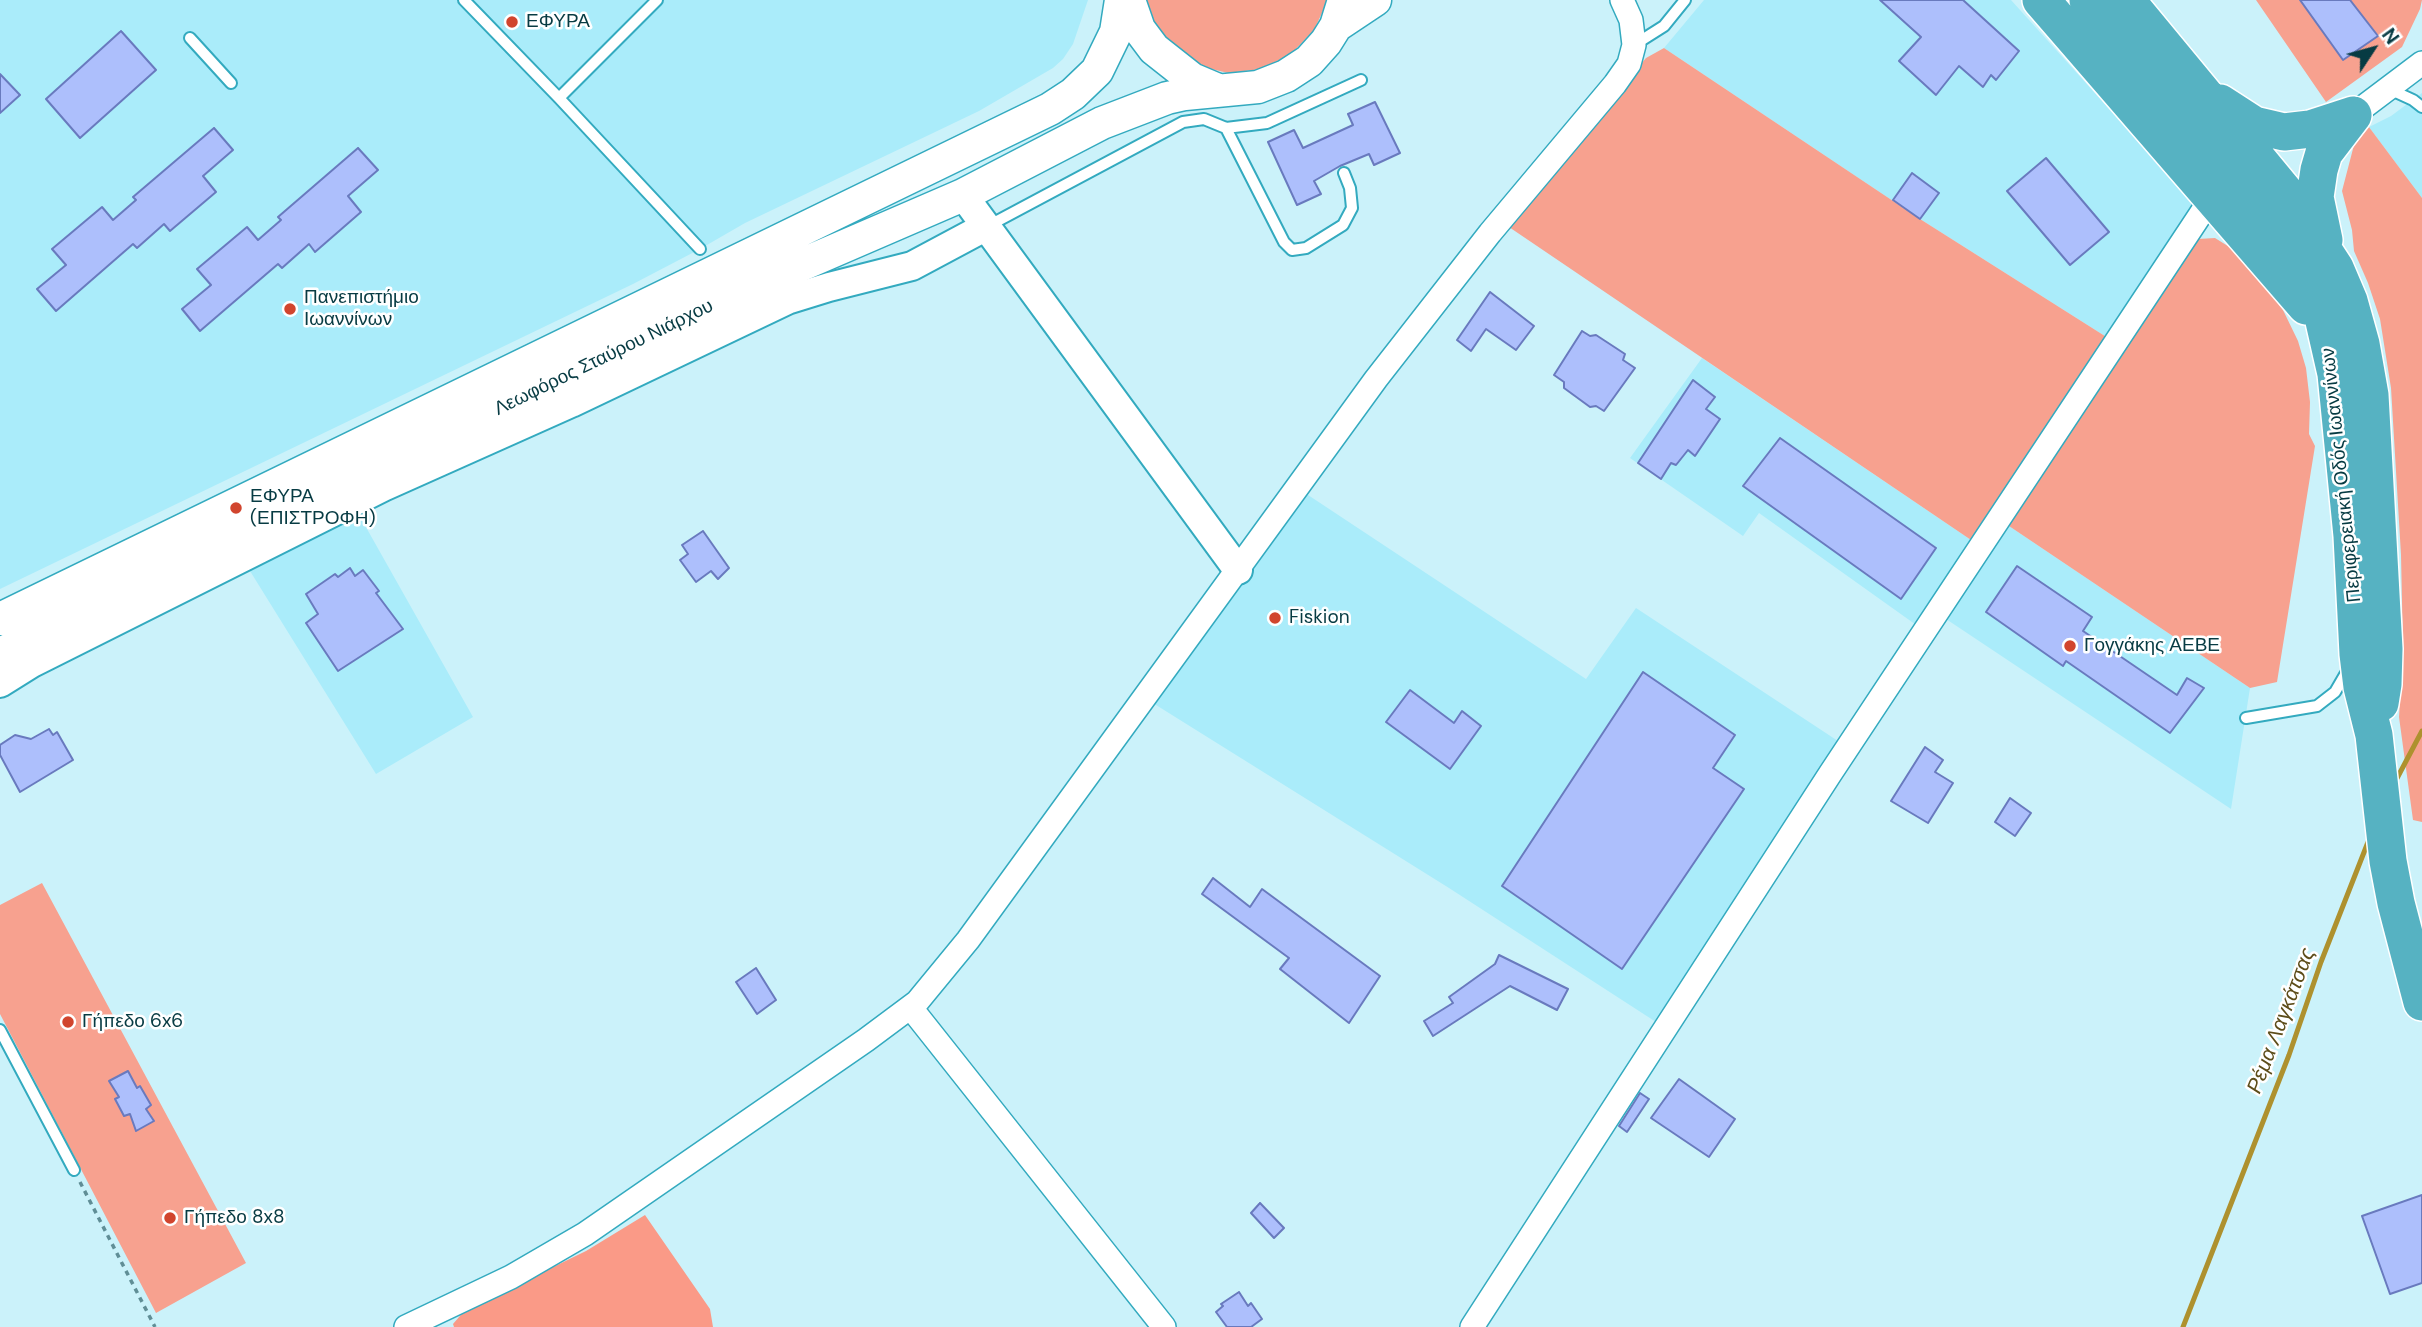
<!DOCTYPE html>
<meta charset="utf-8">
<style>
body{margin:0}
#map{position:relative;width:2422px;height:1327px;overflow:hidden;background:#cbf2fa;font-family:"DM Sans",sans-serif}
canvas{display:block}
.north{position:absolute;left:2338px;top:14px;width:70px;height:70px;-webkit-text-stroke:5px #fff;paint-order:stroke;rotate:54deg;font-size:19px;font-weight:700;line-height:28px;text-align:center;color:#073b43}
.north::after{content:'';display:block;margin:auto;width:24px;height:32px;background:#073b43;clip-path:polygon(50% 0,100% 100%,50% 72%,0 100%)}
</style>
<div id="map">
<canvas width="2422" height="1327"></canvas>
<div class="north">N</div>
</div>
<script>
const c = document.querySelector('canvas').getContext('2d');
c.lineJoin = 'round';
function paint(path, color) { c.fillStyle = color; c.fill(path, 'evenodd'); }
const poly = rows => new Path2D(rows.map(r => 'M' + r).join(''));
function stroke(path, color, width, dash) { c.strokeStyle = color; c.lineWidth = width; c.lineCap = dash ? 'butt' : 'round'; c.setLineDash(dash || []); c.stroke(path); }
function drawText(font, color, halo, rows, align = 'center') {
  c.font = font + ' "DM Sans",sans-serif'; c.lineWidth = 5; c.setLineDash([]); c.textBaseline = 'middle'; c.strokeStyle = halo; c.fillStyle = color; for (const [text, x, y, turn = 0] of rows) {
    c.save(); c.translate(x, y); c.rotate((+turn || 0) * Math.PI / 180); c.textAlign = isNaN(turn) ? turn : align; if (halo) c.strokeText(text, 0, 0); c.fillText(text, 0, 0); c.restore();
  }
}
paint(poly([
 [0,0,1088,0,1073,44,1063,59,1053,68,979,111,745,223,700,249,633,284,0,589],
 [1704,0,2011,0,2195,204,2108,338,1920,219,1664,48],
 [2422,93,2422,198,2369,127,2391,116],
 [1702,358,1974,542,1919,627,1759,513,1743,536,1630,458],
 [1302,491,1586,679,1636,608,1841,743,1656,1022,1449,888,1148,700],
 [358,513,473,717,376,774,250,571],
 [2009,526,2250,688,2231,809,1946,619]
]), '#aaecfa');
paint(poly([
 [1140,0,1328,0,1314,30,1291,54,1261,69,1228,73,1195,65,1167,46],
 [2256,0,2422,0,2420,9,2402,47,2326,102],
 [1664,48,1920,219,2108,338,1974,542,1506,225,1646,58],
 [2369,127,2422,198,2422,822,2413,820,2399,717,2403,650,2401,555,2391,388,2380,319,2368,283,2354,251,2352,230,2342,191,2354,145],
 [2215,238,2231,248,2256,274,2283,310,2298,341,2306,368,2310,402,2309,434,2315,446,2277,682,2250,688,2009,526,2198,239],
 [42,883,246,1263,156,1313,0,1014,0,905]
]), '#f7a18f');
paint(poly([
 [645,1215,710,1309,713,1327,454,1327,453,1324,465,1310,586,1251]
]), '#fa9a87');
stroke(poly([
 [2394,784,2422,731],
 [2183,1327,2289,1055,2321,962,2370,837]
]), '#ae912e', 5);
const building = poly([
 [1880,0,1963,0,2019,51,1996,80,1991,75,1983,87,1959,66,1936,95,1899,61,1921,37,1880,0],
 [2300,0,2350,0,2378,36,2343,60,2300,0],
 [121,31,156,70,80,138,46,99,121,31],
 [0,74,20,95,0,113,0,74],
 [1375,102,1400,153,1374,165,1369,154,1340,166,1314,181,1321,194,1297,205,1268,142,1294,130,1303,148,1353,125,1348,114,1375,102],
 [214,128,233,150,203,176,216,192,170,231,164,224,137,248,133,244,56,311,37,289,66,265,52,249,102,207,113,220,136,200,133,197,214,128],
 [358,148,378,170,348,196,361,212,315,252,309,244,282,268,278,264,200,331,182,309,211,285,197,269,247,227,258,240,281,220,278,217,358,148],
 [2046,158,2109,232,2070,265,2007,191,2046,158],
 [1912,173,1939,193,1920,219,1893,200,1912,173],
 [1490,292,1534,326,1516,350,1486,329,1471,351,1457,340,1490,292],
 [1582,331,1590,336,1596,335,1625,354,1623,360,1635,368,1604,411,1596,406,1590,407,1564,388,1564,382,1554,375,1582,331],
 [1693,380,1715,397,1706,409,1720,419,1695,456,1688,450,1676,465,1671,463,1661,479,1638,463,1693,380],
 [1780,438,1936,548,1901,599,1743,486,1780,438],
 [703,531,729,568,718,579,711,571,696,582,680,560,688,554,682,545,703,531],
 [2017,566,2092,617,2083,631,2177,695,2187,678,2204,688,2170,733,2066,661,2063,666,1986,612,2017,566],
 [350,568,355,576,363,570,379,591,376,593,403,629,338,671,306,623,318,614,306,594,335,574,338,577,350,568],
 [1643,672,1735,735,1713,768,1744,789,1622,969,1502,886,1643,672],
 [1410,690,1454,723,1462,711,1481,726,1450,769,1386,722,1410,690],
 [49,729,53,735,57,732,73,760,20,792,0,755,0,745,15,735,31,739,49,729],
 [1925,747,1943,760,1935,772,1953,783,1928,823,1891,801,1925,747],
 [2010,798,2031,813,2015,836,1995,822,2010,798],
 [1213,878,1250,907,1262,889,1380,976,1349,1023,1280,969,1289,958,1202,894,1213,878],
 [1499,955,1568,989,1557,1010,1510,986,1433,1036,1424,1021,1453,1003,1449,997,1495,964,1499,955],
 [756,968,776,1000,757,1014,736,982,756,968],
 [128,1071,137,1088,140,1086,151,1105,146,1109,154,1121,136,1131,130,1114,124,1116,115,1099,119,1097,109,1081,128,1071],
 [1679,1079,1735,1119,1709,1157,1651,1118,1679,1079],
 [1640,1093,1649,1099,1627,1132,1619,1126,1640,1093],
 [2422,1195,2422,1283,2390,1294,2362,1216,2422,1195],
 [1260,1203,1284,1228,1274,1238,1251,1213,1260,1203],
 [1239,1292,1248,1306,1251,1303,1262,1319,1251,1327,1227,1327,1216,1312,1223,1306,1221,1304,1239,1292]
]);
paint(building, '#adbffc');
stroke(building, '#697abe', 2);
const service = poly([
 [464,0,559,98,700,249],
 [190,38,231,83],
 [1634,45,1664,26,1685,0],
 [2389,89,2413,100,2422,107],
 [559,98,657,0],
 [1226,128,1284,242,1292,250,1306,248,1343,225,1352,208,1350,188,1344,173],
 [988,226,1183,122,1204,119,1226,128,1267,123,1361,80],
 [2246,718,2317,706,2335,692,2349,668],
 [0,1030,74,1170]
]);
const minor = poly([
 [2353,115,2422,63],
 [911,1008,1164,1327],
 [406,1327,511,1277,585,1234,866,1040,917,1002,968,940,1376,379,1490,233,1615,84,1629,64,1634,45,1631,20,1622,0],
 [1472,1327,1830,774,2212,197]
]);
const tertiary = poly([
 [963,195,1238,570],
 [0,683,32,663,383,487,571,403,787,300,829,287,912,266,985,227]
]);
const secondary = poly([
 [1129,0,1139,29,1154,49,1192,79,1218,90],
 [1336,26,1375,0],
 [0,619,1050,109,1073,94,1097,71,1116,32,1121,0],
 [0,654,533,392,750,287,963,195,1102,123,1167,98,1185,94,1258,87,1286,76,1309,61,1326,42,1336,26,1344,0]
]);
const trunk = poly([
 [2041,0,2306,306],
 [2088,0,2294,253,2311,285,2323,317,2336,374,2352,536,2358,654,2362,687,2374,735,2388,861,2396,903,2422,1002],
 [2126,0,2288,196,2335,268,2349,301,2361,344,2370,395,2384,649,2383,684,2380,703],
 [2220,103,2254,125,2284,132,2310,129,2353,115],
 [2324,240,2315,197,2319,170,2324,153,2353,115]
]);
stroke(service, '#33aabf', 14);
stroke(minor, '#33aabf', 26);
stroke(tertiary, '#33aabf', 32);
stroke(secondary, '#33aabf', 35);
stroke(trunk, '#fff', 40);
stroke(poly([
 [80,1182,155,1327]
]), '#608e96', 3.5, [5, 5]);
stroke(service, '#fff', 10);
stroke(minor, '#fff', 23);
stroke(tertiary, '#fff', 28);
stroke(secondary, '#fff', 32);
stroke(trunk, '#56b2c2', 37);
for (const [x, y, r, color] of [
 [512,22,7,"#d1452e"],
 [290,309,7,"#d1452e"],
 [236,508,7,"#d1452e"],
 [1275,618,7,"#d1452e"],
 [2070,646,7,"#d1452e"],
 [68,1022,7,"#d1452e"],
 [170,1218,7,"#d1452e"]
]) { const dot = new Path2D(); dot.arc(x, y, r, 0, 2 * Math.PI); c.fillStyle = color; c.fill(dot); stroke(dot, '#fff', 2.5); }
drawText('19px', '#073b43', '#fff', [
 ["ΕΦΥΡΑ",526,22],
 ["Πανεπιστήμιο",304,298],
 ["Ιωαννίνων",304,320],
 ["ΕΦΥΡΑ",250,497],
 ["(ΕΠΙΣΤΡΟΦΗ)",250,519],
 ["Fiskion",1289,618],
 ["Γογγάκης ΑΕΒΕ",2084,646],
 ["Γήπεδο 6x6",82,1022],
 ["Γήπεδο 8x8",184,1218]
], 'left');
drawText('19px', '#073b43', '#fff', [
 ["Λεωφόρος Σταύρου Νιάρχου",604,358,-26],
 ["Περιφερειακή Οδός Ιωαννίνων",2342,475,-96]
]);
drawText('italic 21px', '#5d4d1a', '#fff', [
 ["Ρέμα Λαγκάτσας",2282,1021,-69]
]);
</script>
